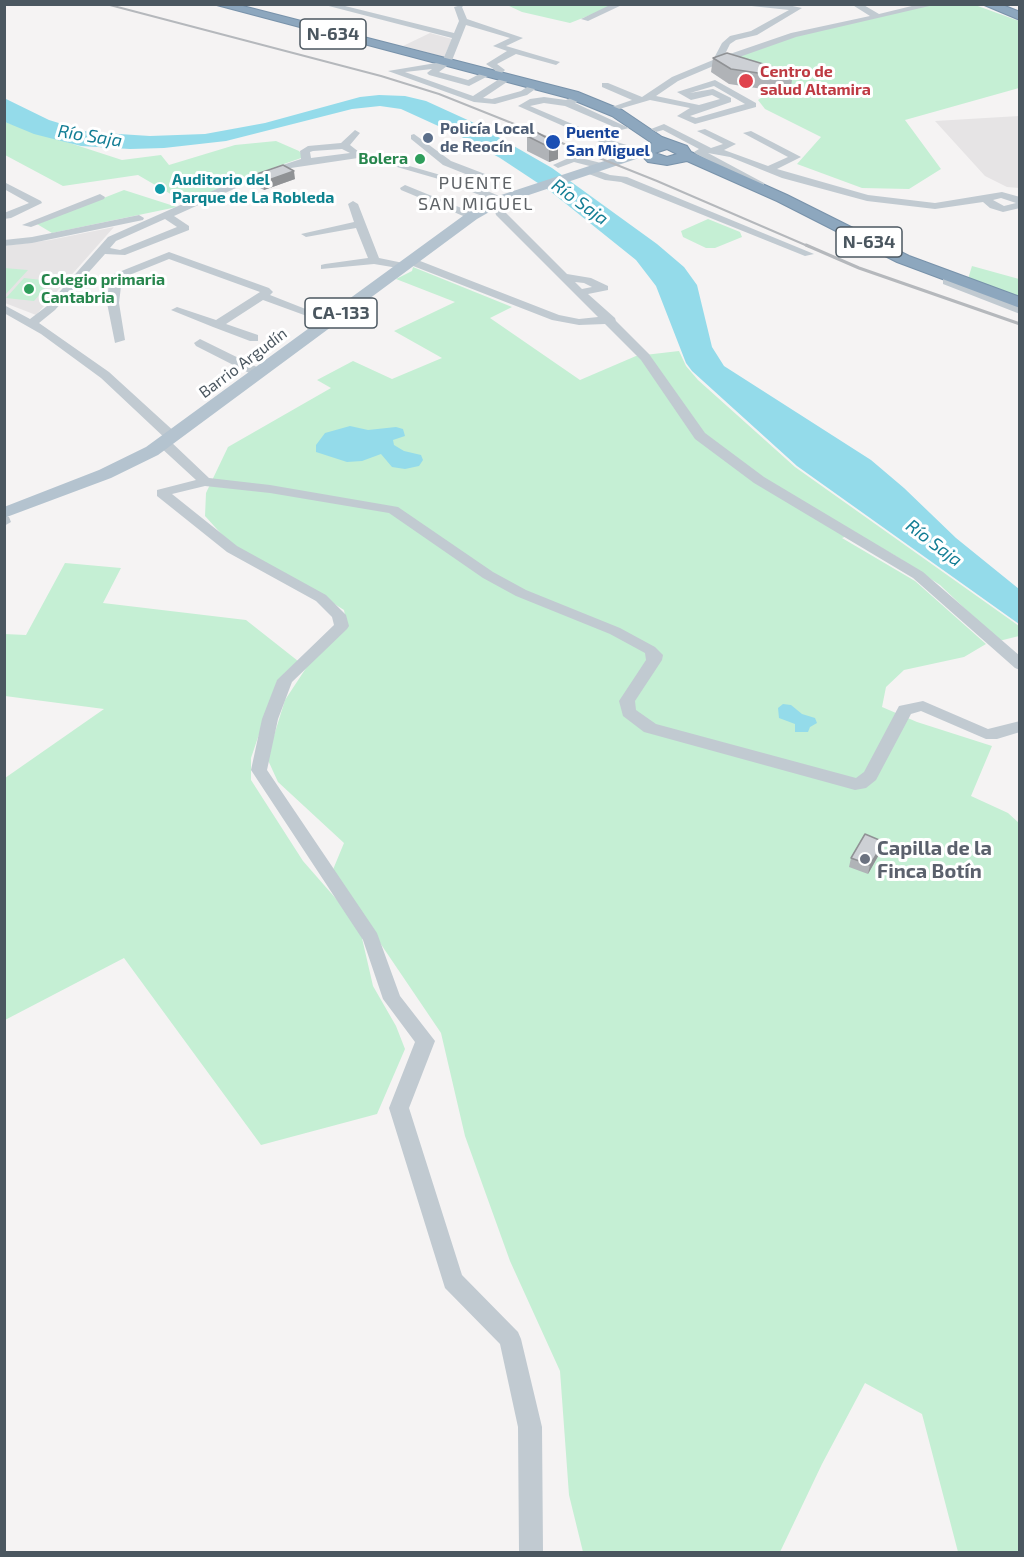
<!DOCTYPE html>
<meta charset="utf-8">
<style>
body{margin:0}
#map{position:relative;width:1024px;height:1557px;overflow:hidden;background:#f5f3f3;font-family:"Exo 2",sans-serif}
canvas{display:block}
.frame{position:absolute;inset:0;border:6px solid #4b5760;pointer-events:none}
</style>
<div id="map">
<canvas width="1024" height="1557"></canvas>
<div class="frame"></div>
</div>
<script>
const c = document.querySelector('canvas').getContext('2d');
c.lineJoin = 'round';
function paint(path, color) { c.fillStyle = color; c.fill(path, 'evenodd'); }
const poly = rows => new Path2D(rows.map(r => 'M' + r).join(''));
function stroke(path, color, width, dash) { c.strokeStyle = color; c.lineWidth = width; c.lineCap = dash ? 'butt' : 'round'; c.setLineDash(dash || []); c.stroke(path); }
function drawText(font, color, halo, rows, align = 'center') {
  c.font = font + ' "Exo 2",sans-serif'; c.lineWidth = 6; c.setLineDash([]); c.textBaseline = 'middle'; c.strokeStyle = halo; c.fillStyle = color; for (const [text, x, y, turn = 0] of rows) {
    c.save(); c.translate(x, y); c.rotate((+turn || 0) * Math.PI / 180); c.textAlign = isNaN(turn) ? turn : align; if (halo) c.strokeText(text, 0, 0); c.fillText(text, 0, 0); c.restore();
  }
}
paint(poly([
 [430,33,452,39,444,57,403,46],
 [1019,116,1019,188,1007,187,985,176,935,121],
 [114,227,36,315,5,303,4,246,50,240]
]), '#e6e4e5');
paint(poly([
 [507,5,616,5,570,23,522,12],
 [926,5,975,5,1019,21,1019,88,905,120,941,169,909,189,862,188,797,164,821,137,765,109,758,100,791,77,722,60,794,35],
 [5,122,122,160,161,155,169,165,235,145,276,141,299,151,304,157,238,180,186,203,138,175,63,186,5,155],
 [124,190,177,207,52,233,37,224],
 [708,219,740,232,742,237,715,248,706,248,683,237,681,231],
 [972,266,1019,279,1019,296,968,279],
 [413,267,512,307,490,318,580,380,636,356,679,351,686,366,698,380,795,467,1019,626,1019,636,999,641,940,585,899,558,855,533,842,538,915,581,986,644,964,657,904,670,886,687,882,707,917,722,992,746,971,796,1008,813,1019,823,1019,1552,958,1552,922,1414,865,1383,822,1464,780,1552,583,1552,569,1495,560,1371,510,1261,465,1136,441,1033,332,872,344,843,278,782,267,758,285,700,316,653,347,627,344,610,317,593,263,566,225,538,205,516,206,493,228,447,331,388,317,380,353,361,392,379,442,358,394,331,455,302,396,279,412,271],
 [4,268,28,270,5,295,4,295],
 [24,278,51,281,34,301,6,298],
 [65,563,121,568,103,603,246,620,298,661,277,681,251,758,251,780,303,861,359,925,373,986,396,1026,405,1049,377,1114,261,1145,124,958,5,1020,5,778,104,709,5,696,4,634,26,635]
]), '#c5efd4');
paint(poly([
 [379,95,405,96,426,101,472,122,552,168,657,244,684,267,697,285,712,347,724,366,871,460,904,488,956,538,1019,589,1019,624,797,466,692,371,686,363,656,286,636,260,550,191,500,158,458,135,401,109,380,106,352,109,226,141,164,148,130,149,81,146,34,134,5,122,4,98,49,120,88,132,150,136,205,134,265,123,360,97],
 [350,426,368,430,396,427,403,429,405,436,393,440,394,445,404,451,421,455,423,460,419,466,405,469,392,467,381,454,362,461,347,462,316,452,316,445,325,433],
 [783,704,791,705,802,714,815,718,817,723,810,727,808,732,795,732,795,724,779,718,778,708]
]), '#94dbea');
const highway = poly([
 [213,4,235,4,578,92,622,110,662,137,687,146,691,152,787,195,909,256,1020,297,1020,308,897,262,777,201,687,161,667,165,648,162,640,154,652,143,612,116,568,98,213,4],
 [667,149,677,154,667,157,655,153,667,149],
 [982,4,1000,4,1020,12,1020,20,982,4]
]);
stroke(highway, '#7892aa', 2);
paint(poly([
 [321,4,337,4,454,33,459,21,454,7,465,4,462,7,467,19,523,38,506,46,560,62,556,65,516,54,497,64,505,70,498,77,492,77,495,70,486,64,507,51,493,46,510,38,466,25,451,63,439,72,468,80,487,70,492,73,490,75,469,86,429,75,427,73,432,69,405,72,473,96,504,76,510,76,510,80,483,98,492,99,521,91,533,83,541,85,527,95,495,104,474,102,388,71,442,62,452,38,321,4],
 [612,4,624,4,588,21,581,19,612,4],
 [733,4,783,4,802,8,757,35,736,40,730,44,724,56,791,33,870,16,851,4,862,4,879,14,920,4,938,4,796,37,711,67,678,81,656,96,699,105,720,99,712,95,691,100,677,92,715,80,756,103,756,107,695,124,677,116,690,108,650,100,609,112,609,108,632,100,602,87,602,83,608,83,642,97,672,77,713,60,722,43,730,36,751,31,789,10,733,4],
 [714,86,745,104,696,118,690,116,731,102,731,98,713,89,690,93,714,86],
 [576,95,584,97,575,103,629,128,621,130,565,106,544,103,530,106,610,140,650,152,650,156,604,144,518,106,530,99,544,97,566,100,576,95],
 [664,124,711,148,723,144,697,131,705,129,736,144,724,150,768,166,788,157,743,133,751,131,801,157,777,169,868,195,935,203,1002,192,1020,197,1020,208,1003,212,990,208,983,202,935,209,867,201,782,178,730,157,708,153,764,183,764,187,760,188,696,154,694,152,699,149,663,130,656,132,651,129,664,124],
 [1001,198,1016,203,1004,206,993,200,1001,198],
 [355,130,360,133,350,145,359,152,358,158,291,168,245,184,174,216,189,226,189,230,125,255,105,254,55,310,39,323,109,372,177,434,177,440,167,440,101,378,41,334,4,313,4,305,30,319,47,306,108,237,237,180,301,159,300,151,308,146,341,143,355,130],
 [342,149,350,153,311,158,310,152,313,151,342,149],
 [165,219,177,227,120,250,110,248,116,241,165,219],
 [414,134,451,161,485,174,485,178,473,185,504,198,505,200,501,203,505,212,567,274,591,278,608,286,608,290,588,294,615,318,616,321,649,354,705,433,764,477,923,572,1020,656,1020,670,1015,668,913,578,754,483,695,439,641,360,605,324,579,325,552,320,408,264,408,268,404,269,374,264,321,269,321,265,325,264,368,258,356,228,306,237,301,234,354,222,348,204,353,201,358,204,379,258,408,264,407,259,415,259,559,315,579,319,598,317,496,215,492,200,442,180,359,156,364,153,465,182,473,177,443,165,411,139,411,135,414,134],
 [575,282,584,283,592,287,582,289,575,282],
 [573,156,605,164,606,166,601,169,574,162,558,168,553,165,573,156],
 [590,168,610,175,627,177,814,254,805,256,621,182,605,180,586,173,586,169,590,168],
 [4,182,41,201,42,203,11,218,4,219,4,213,29,203,4,189,4,182],
 [405,185,476,214,477,216,468,218,401,190,400,188,405,185],
 [100,194,105,197,104,199,31,227,22,225,100,194],
 [139,215,144,218,143,220,32,243,4,246,4,240,32,237,139,215],
 [169,252,269,288,273,292,270,295,336,321,326,323,263,300,226,324,258,335,258,341,250,341,213,327,171,310,177,307,216,320,260,292,169,259,122,278,119,303,125,340,115,343,107,303,109,281,114,274,169,252],
 [949,275,953,276,955,282,1020,307,1020,314,943,284,943,278,949,275],
 [200,339,263,370,265,373,259,377,255,376,196,346,194,343,200,339],
 [164,439,169,440,209,478,270,485,398,507,493,572,526,590,620,628,655,647,663,655,662,660,635,701,636,710,656,724,856,778,864,772,899,706,923,701,988,729,1020,721,1020,732,997,739,986,739,921,711,911,714,876,780,866,788,855,790,644,732,623,716,619,701,646,660,645,653,610,634,516,596,483,578,389,513,270,493,205,486,172,494,237,546,326,595,346,615,349,626,347,629,292,682,278,719,267,770,377,933,400,996,435,1041,409,1108,462,1275,518,1332,521,1339,542,1427,543,1552,519,1552,518,1427,500,1344,445,1288,389,1108,415,1042,383,999,363,940,251,770,262,719,277,680,334,625,332,617,316,601,227,552,157,496,157,490,196,480,159,446,159,440,164,439],
 [4,516,9,517,11,522,4,526,4,516]
]), '#c1cad1');
paint(poly([
 [647,147,651,148,651,154,505,203,477,219,158,455,111,478,4,518,4,507,99,470,146,447,467,213,495,197,647,147]
]), '#b4c3cf');
paint(highway, '#8da7be');
stroke(poly([
 [106,4,381,76,439,94,657,181,810,247]
]), '#b5b8bc', 2);
stroke(poly([
 [806,245,859,268,1020,324]
]), '#b5b8bc', 3);
paint(poly([
 [713,58,793,73,790,93,729,84,711,72],
 [527,136,558,144,558,159,549,162,527,151],
 [251,176,295,179,264,190,252,184],
 [881,851,868,874,849,867,851,858]
]), '#b0b3b7');
paint(poly([
 [558,144,558,159,549,162,549,147],
 [294,171,295,179,264,190,263,182],
 [884,842,881,851,868,874,870,865]
]), '#909295');
const building = poly([
 [727,53,793,73,792,78,731,69,713,58,727,53],
 [536,132,558,144,549,147,527,136,536,132],
 [283,165,294,171,263,182,251,176,283,165],
 [865,834,884,842,870,865,851,858,865,834]
]);
paint(building, '#cdd0d5');
stroke(building, '#909295', 1.5);
for (const [x, y, r, color] of [
 [746,81,8,"#e0444e"],
 [428,138,6,"#5c6f8a"],
 [553,142,8,"#1a4fb4"],
 [420,159,6,"#2e9e5b"],
 [160,189,6,"#0f9aa8"],
 [29,289,6,"#2e9e5b"],
 [865,859,6,"#6b7280"]
]) { const dot = new Path2D(); dot.arc(x, y, r, 0, 2 * Math.PI); c.fillStyle = color; c.fill(dot); stroke(dot, '#fff', 2); }
drawText('bold 16px', '#be3a42', '#fff', [
 ["Centro de",760,72],
 ["salud Altamira",760,90]
], 'left');
drawText('bold 16px', '#4e5e75', '#fff', [
 ["Policía Local",440,129],
 ["de Reocín",440,147]
], 'left');
drawText('bold 16px', '#164399', '#fff', [
 ["Puente",566,133],
 ["San Miguel",566,151]
], 'left');
drawText('bold 16px', '#27864d', '#fff', [
 ["Bolera",408,159],
 ["Colegio primaria",41,280,"left"],
 ["Cantabria",41,298,"left"]
], 'right');
drawText('bold 16px', '#0d838f', '#fff', [
 ["Auditorio del",172,180],
 ["Parque de La Robleda",172,198]
], 'left');
drawText('16px', '#4b5760', '#fff', [
 ["Barrio Argudín",243,363,-37]
]);
for (const [x, y, w] of [
 [333,34,66],
 [869,242,66],
 [341,313,72]
]) { const box = new Path2D(); box.roundRect(x - w / 2, y - 15, w, 30, 4.5); c.fillStyle = '#fff'; c.fill(box); stroke(box, '#4b5760', 1.5); }
drawText('bold 18px', '#4b5760', null, [
 ["N-634",333,34],
 ["N-634",869,242],
 ["CA-133",341,313]
]);
drawText('italic 18px', '#127d94', '#fff', [
 ["Río Saja",90,136,9],
 ["Río Saja",580,202,36],
 ["Río Saja",934,543,37]
]);
c.letterSpacing = '1.5px';
drawText('18px', '#5f6367', '#fff', [
 ["PUENTE",476,183],
 ["SAN MIGUEL",476,204]
]);
c.letterSpacing = '0px';
drawText('bold 20px', '#5b616d', '#fff', [
 ["Capilla de la",877,848],
 ["Finca Botín",877,871]
], 'left');
</script>
